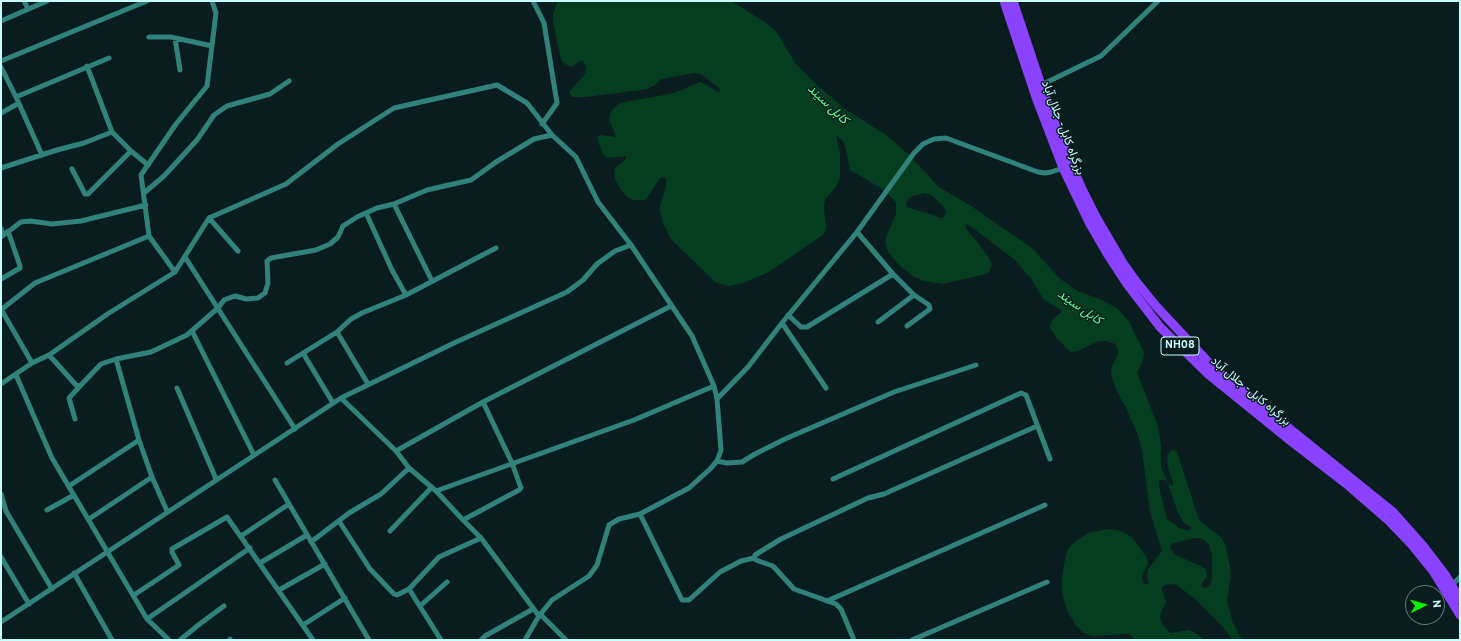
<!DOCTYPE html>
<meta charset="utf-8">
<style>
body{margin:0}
#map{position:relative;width:1461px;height:641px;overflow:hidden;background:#0a1d1e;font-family:Overpass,sans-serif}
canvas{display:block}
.frame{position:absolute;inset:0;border:2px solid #c7fffe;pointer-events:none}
.north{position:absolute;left:1405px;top:585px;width:40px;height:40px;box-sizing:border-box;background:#0a1d1e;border:1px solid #567778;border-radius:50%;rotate:85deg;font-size:11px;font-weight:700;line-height:16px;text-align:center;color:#c7fffe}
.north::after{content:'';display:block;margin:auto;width:14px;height:18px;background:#08f200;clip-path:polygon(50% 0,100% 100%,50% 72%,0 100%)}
</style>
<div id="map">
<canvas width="1461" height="641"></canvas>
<div class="frame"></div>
<div class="north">N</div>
</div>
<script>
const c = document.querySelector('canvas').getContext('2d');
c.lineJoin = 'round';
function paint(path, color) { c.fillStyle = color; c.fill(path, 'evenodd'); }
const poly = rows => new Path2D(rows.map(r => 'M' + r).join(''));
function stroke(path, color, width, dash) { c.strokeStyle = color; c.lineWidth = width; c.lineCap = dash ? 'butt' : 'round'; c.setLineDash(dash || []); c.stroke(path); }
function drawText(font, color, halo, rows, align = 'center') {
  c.font = font + ' Overpass,Vazirmatn,sans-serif'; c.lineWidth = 3; c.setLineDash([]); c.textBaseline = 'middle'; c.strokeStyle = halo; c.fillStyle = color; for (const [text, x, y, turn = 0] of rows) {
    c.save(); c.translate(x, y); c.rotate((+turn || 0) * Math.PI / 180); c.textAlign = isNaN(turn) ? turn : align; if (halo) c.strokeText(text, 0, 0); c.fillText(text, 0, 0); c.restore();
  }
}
paint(poly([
 [558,1,731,1,760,19,770,26,778,34,795,63,818,86,842,107,886,135,908,154,939,187,968,204,1022,241,1035,251,1059,278,1069,285,1078,291,1104,301,1117,308,1128,320,1144,352,1143,360,1137,373,1158,426,1161,445,1161,468,1164,474,1168,484,1172,486,1173,482,1168,468,1167,455,1172,450,1173,450,1177,452,1199,520,1222,538,1226,547,1231,573,1227,602,1233,623,1242,640,1233,640,1221,625,1197,601,1177,585,1172,584,1165,585,1161,588,1166,602,1161,612,1160,617,1163,625,1169,632,1172,633,1188,630,1194,632,1205,640,1137,640,1128,634,1092,636,1083,633,1075,624,1068,612,1062,594,1062,577,1064,564,1068,549,1076,541,1088,533,1108,529,1121,531,1132,537,1147,558,1148,563,1142,576,1143,582,1146,585,1149,583,1147,578,1148,569,1162,551,1150,512,1142,450,1137,433,1127,410,1115,387,1111,374,1112,366,1118,354,1118,349,1115,344,1106,341,1099,341,1078,351,1071,352,1067,349,1056,337,1050,328,1052,320,1061,312,1061,310,1044,300,1032,280,1015,260,969,225,966,225,966,228,988,256,992,264,989,272,986,274,943,284,923,281,913,276,901,267,888,252,886,244,886,237,896,214,896,203,886,191,850,170,845,146,842,140,836,135,840,154,840,177,836,186,825,200,824,208,826,226,824,234,769,272,743,283,729,286,715,282,671,239,663,223,660,212,660,206,666,186,666,180,664,177,660,178,646,200,634,200,627,197,621,190,615,179,614,173,615,168,626,159,626,156,607,158,602,152,597,139,598,136,601,135,616,137,609,118,610,114,614,108,620,103,674,93,700,82,707,85,718,92,720,91,719,88,701,74,694,73,662,79,655,85,647,89,587,97,572,97,570,94,570,91,585,74,586,67,583,61,581,60,573,66,569,66,563,63,561,60,553,22,553,13],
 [925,193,933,196,946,210,945,215,942,218,907,207,906,203,908,199,913,196],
 [1160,480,1164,480,1168,484,1170,489,1178,513,1183,522,1191,527,1190,531,1179,528,1167,519,1160,492,1159,482],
 [1194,538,1200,538,1204,540,1209,545,1212,554,1212,580,1210,585,1207,587,1204,588,1202,586,1202,583,1207,577,1206,570,1201,566,1176,555,1170,549,1171,544]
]), '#043d20');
stroke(poly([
 [24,1,28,9],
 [533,1,544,23,557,103,542,124],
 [1,21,47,1],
 [149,37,171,37,212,46],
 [175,38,180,70],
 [1,61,147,1],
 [87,66,112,132,131,151,148,165],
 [1,67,16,97,42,155],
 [1041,85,1101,56,1158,1],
 [16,97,109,58],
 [1,113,19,103],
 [1,168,57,150,84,143,112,132],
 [72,169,85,194,88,194,131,151],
 [144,193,164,176,197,140,214,115,227,106,270,94,289,81],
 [394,204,432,281],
 [366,213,392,270,406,295],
 [209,218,238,251],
 [1,228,3,235],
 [857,232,893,274,914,295,929,305,930,309,907,326],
 [1,237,21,222,31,221,52,224,81,221,146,205],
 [185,257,295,429],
 [175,272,149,236,141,175,176,124,207,86,216,13,212,1],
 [1,279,20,268,20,266,8,231],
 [1,309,32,363],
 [2,309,35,283,149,236],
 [788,315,801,327,807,327,893,274],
 [878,322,914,295],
 [782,323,826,388],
 [192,331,254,455],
 [337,332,368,384],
 [303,353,333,403],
 [49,355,76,385,80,386,101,364,116,359,151,352,187,335,218,308,224,300,235,296,246,299,258,298,265,293,268,283,267,261,271,258,316,250,330,244,338,237,343,226,357,217,377,208,394,204,427,190,471,180,496,162,534,139,552,135],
 [116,359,139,440,152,477,167,511],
 [287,363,337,332,351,319,362,313,406,295,496,248],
 [16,375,52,458,147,619,169,640],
 [1,384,32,363,49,355,109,313,175,272,209,218,286,184,338,144,394,108,497,85,527,103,552,135,576,157,598,202,631,245,692,336,714,386,717,399],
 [177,388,216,479],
 [341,398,396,451,409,468,436,491,463,520,481,538,539,616],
 [75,419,69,398,80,386],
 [396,451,483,402,671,306],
 [717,461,727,463,742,462,755,454,785,439,894,392,976,365],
 [833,479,1021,393,1026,395,1050,459],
 [275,480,369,640],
 [69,486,139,440],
 [436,491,634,420,714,386],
 [1,494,6,511,52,589],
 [47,510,74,495],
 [640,514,682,600,689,600,720,572,741,561,754,558],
 [89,519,152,477],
 [463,520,519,490,521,488,512,463,483,402],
 [339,521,370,569,394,594,397,595,409,589,439,557,481,538],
 [390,531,432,487],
 [241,536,289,504],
 [311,542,349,513,381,494,409,468],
 [1,557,29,604],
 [260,563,307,535],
 [74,573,112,640],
 [1452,585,1460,577],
 [409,589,441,640],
 [279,590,325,564],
 [134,595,179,565,172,552,172,549,227,517,313,640],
 [827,601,1045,505],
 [420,606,447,582],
 [540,614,566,640],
 [147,619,250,548],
 [1,622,341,398,454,343,567,292,583,280,597,264,615,251,631,245],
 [303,625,345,598],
 [230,639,230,640],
 [180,640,201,623,224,606],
 [481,640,485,636,533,609],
 [525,640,539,616,552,600,589,576,597,565,609,525,619,519,640,514,689,488,710,469,717,461,721,450,717,399,748,367,782,323,857,232,914,153,923,144,934,139,946,138,1038,172,1045,173,1051,172,1063,168],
 [854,640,841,609,836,604,794,589,773,566,756,560,754,558,755,555,781,539,868,498,884,494,1037,426],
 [912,640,1047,582]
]), '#30827a', 5);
stroke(poly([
 [1004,1,1037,100,1063,168,1090,224,1108,255,1127,284,1160,327,1208,374,1292,442,1349,486,1387,519,1412,545,1433,571,1460,615],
 [1013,1,1041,85,1064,148,1082,189,1096,217,1123,263,1135,280,1156,306,1213,367,1393,512,1424,547,1446,576,1460,599]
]), '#8b42ff', 9);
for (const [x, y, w] of [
 [1180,346,38]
]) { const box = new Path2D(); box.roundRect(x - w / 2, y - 9, w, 18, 3); c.fillStyle = '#0a1d1e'; c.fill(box); stroke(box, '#c7fffe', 1); }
drawText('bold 11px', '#c7fffe', null, [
 ["NH08",1180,346]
]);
drawText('12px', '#c7fffe', '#0a1d1e', [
 ["بزرگراه کابل- جلال آباد",1062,128,69],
 ["بزرگراه کابل- جلال آباد",1250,392,40]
]);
drawText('italic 13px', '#55ff8d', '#0a1d1e', [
 ["کابل سيند",827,105,44],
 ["کابل سيند",1079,308,35]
]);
</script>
